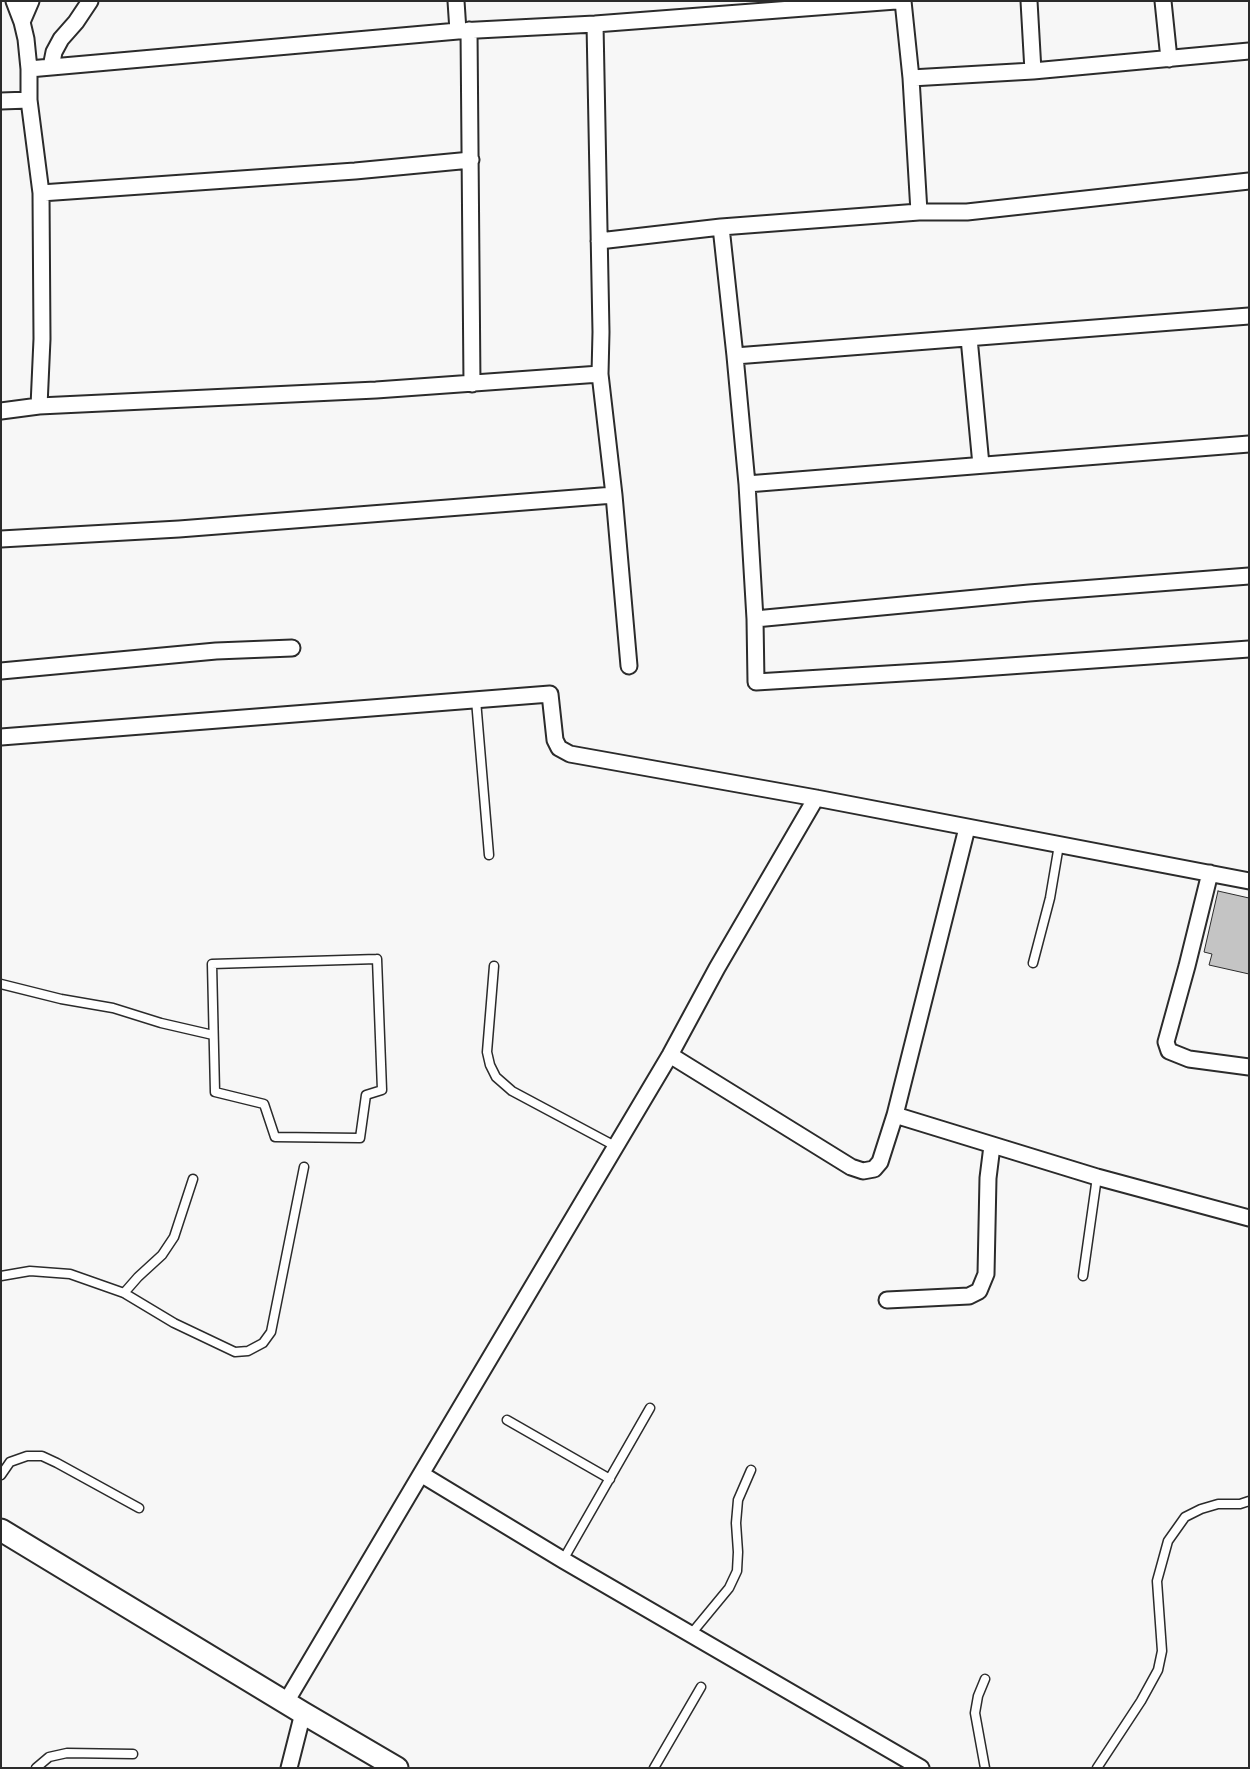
<!DOCTYPE html>
<style>
body{margin:0}
#map{position:relative;width:1250px;height:1769px;overflow:hidden;background:#f7f7f7;font-family:"Comic Neue",sans-serif}
canvas{display:block}
.frame{position:absolute;inset:0;border:2px solid #2b2b2b;pointer-events:none}
</style>
<div id="map">
<canvas width="1250" height="1769"></canvas>
<div class="frame"></div>
</div>
<script>
const c = document.querySelector('canvas').getContext('2d');
c.lineJoin = 'round';
function paint(path, color) { c.fillStyle = color; c.fill(path, 'evenodd'); }
const poly = rows => new Path2D(rows.map(r => 'M' + r).join(''));
function stroke(path, color, width, dash) { c.strokeStyle = color; c.lineWidth = width; c.lineCap = dash ? 'butt' : 'round'; c.setLineDash(dash || []); c.stroke(path); }
const building = poly([
 [1218,891,1249,898,1249,974,1209,965,1212,954,1204,952,1218,891]
]);
paint(building, '#c4c4c4');
stroke(building, '#2b2b2b', 1);
const lane = poly([
 [476,700,489,855],
 [377,959,382,1090,366,1095,360,1138,275,1137,264,1104,215,1092,212,964,377,959],
 [1033,963,1050,898,1059,845],
 [494,966,487,1052,490,1065,496,1077,512,1091,615,1146],
 [1,984,61,999,113,1008,161,1023,213,1035],
 [1,1276,30,1271,70,1274,124,1293,174,1323,235,1352,248,1351,263,1343,271,1332,304,1167],
 [1083,1276,1097,1177],
 [124,1293,138,1277,162,1255,174,1237,193,1179],
 [507,1420,610,1479],
 [1,1475,10,1462,27,1456,42,1456,57,1463,139,1508],
 [563,1560,650,1408],
 [691,1634,729,1588,737,1571,738,1552,736,1523,738,1500,751,1470],
 [985,1679,978,1696,975,1713,985,1768],
 [36,1768,49,1757,67,1753,133,1754],
 [654,1768,701,1687],
 [1097,1768,1141,1701,1158,1670,1162,1651,1157,1581,1168,1541,1185,1517,1201,1509,1218,1504,1240,1504,1249,1501]
]);
const street = poly([
 [14,1,22,22,26,39,29,69,29,100,41,193,42,339,39,406],
 [456,1,458,31],
 [903,1,911,78,919,212],
 [1029,1,1033,71],
 [1163,1,1169,59],
 [22,22,31,1],
 [595,24,601,332,600,374,614,495,629,666],
 [469,30,472,384],
 [51,67,54,52,61,39,76,22,90,1],
 [29,69,458,31,595,24,896,1],
 [911,78,1033,71,1249,51],
 [1,101,29,100],
 [41,193,355,171,471,160],
 [721,227,735,356],
 [599,241,721,227,919,212,967,212,1249,181],
 [969,338,981,465],
 [1,411,39,406,376,390,600,374],
 [747,484,1249,444],
 [1,539,179,529,614,495],
 [1249,576,1029,593,755,619,756,682,953,670,1249,649],
 [755,619,747,484,735,356,1249,316],
 [1,671,216,651,292,648],
 [1,737,550,694,555,740,559,748,570,754,816,798,1249,881],
 [1210,873,1187,966,1166,1042,1169,1051,1189,1059,1249,1067],
 [670,1055,851,1167,863,1171,874,1169,880,1162,895,1115,967,828],
 [895,1115,1097,1177,1249,1218],
 [887,1300,969,1296,979,1291,986,1274,988,1178,992,1146],
 [421,1474,670,1055,717,968,816,798],
 [286,1702,421,1474,563,1560,921,1768],
 [289,1768,303,1713]
]);
const secondary = poly([
 [1,1530,303,1713,397,1768]
]);
stroke(lane, '#2b2b2b', 11);
stroke(street, '#2b2b2b', 19);
stroke(secondary, '#2b2b2b', 25);
stroke(lane, '#fff', 8);
stroke(street, '#fff', 15);
stroke(secondary, '#fff', 21);
</script>
